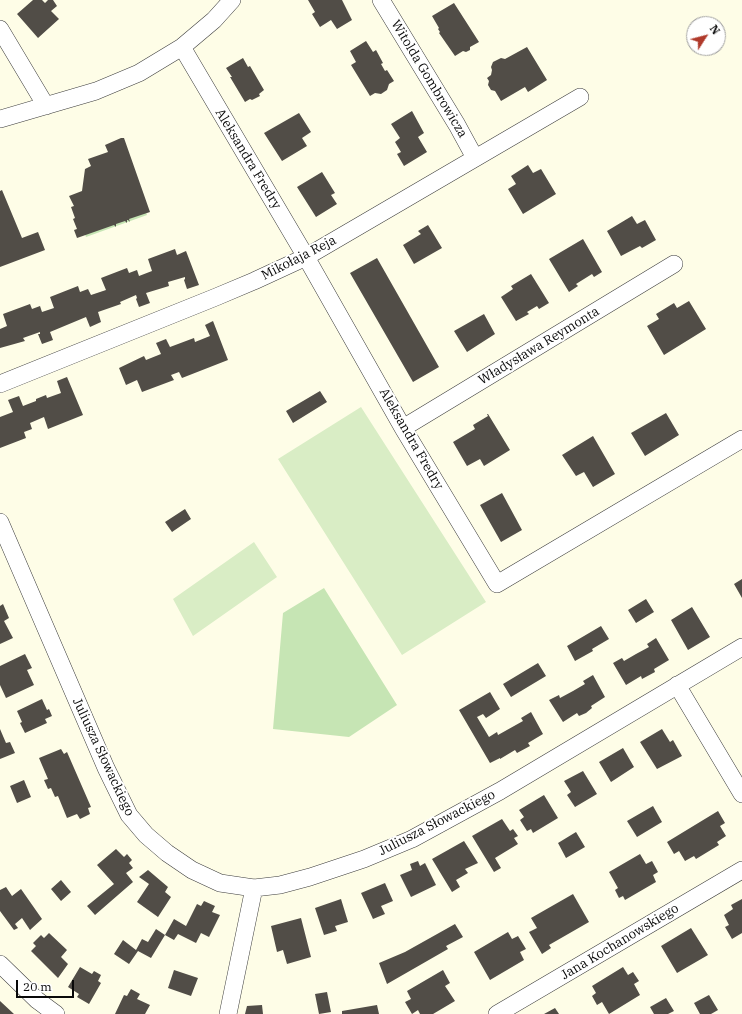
<!DOCTYPE html>
<meta charset="utf-8">
<style>
body{margin:0}
#map{position:relative;width:742px;height:1014px;overflow:hidden;background:#fefde7;font-family:"IBM Plex Serif",serif}
canvas{display:block}
.north{position:absolute;left:686px;top:16px;width:40px;height:40px;box-sizing:border-box;background:#fff;border:1px solid #9d9d9d;border-radius:50%;rotate:54deg;font-size:11px;font-weight:700;line-height:16px;text-align:center;color:#090909}
.north::after{content:'';display:block;margin:auto;width:14px;height:18px;background:#b03a2b;clip-path:polygon(50% 0,100% 100%,50% 72%,0 100%)}
.scale{position:absolute;left:16px;top:980px;width:58px;height:18px;box-sizing:border-box;border:2px solid #090909;border-top:0;padding-left:5px;font-size:12px;line-height:14px;white-space:nowrap;color:#090909;-webkit-text-stroke:3px #fff;paint-order:stroke}
</style>
<div id="map">
<canvas width="742" height="1014"></canvas>
<div class="north">N</div>
<div class="scale">20 m</div>
</div>
<script>
const c = document.querySelector('canvas').getContext('2d');
c.lineJoin = 'round';
function paint(path, color) { c.fillStyle = color; c.fill(path, 'evenodd'); }
const poly = rows => new Path2D(rows.map(r => 'M' + r).join(''));
function stroke(path, color, width, dash) { c.strokeStyle = color; c.lineWidth = width; c.lineCap = dash ? 'butt' : 'round'; c.setLineDash(dash || []); c.stroke(path); }
function drawText(font, color, halo, rows, align = 'center') {
  c.font = font + ' "IBM Plex Serif",serif'; c.lineWidth = 4; c.setLineDash([]); c.textBaseline = 'middle'; c.strokeStyle = halo; c.fillStyle = color; for (const [text, x, y, turn = 0] of rows) {
    c.save(); c.translate(x, y); c.rotate((+turn || 0) * Math.PI / 180); c.textAlign = isNaN(turn) ? turn : align; if (halo) c.strokeText(text, 0, 0); c.fillText(text, 0, 0); c.restore();
  }
}
paint(poly([
 [145,210,147,215,86,237,84,232],
 [324,588,397,705,349,737,273,729,283,613]
]), '#c6e5b4');
paint(poly([
 [361,407,486,602,402,655,278,459],
 [254,542,277,577,193,636,173,599]
]), '#d9edc5');
paint(poly([
 [33,0,42,0,45,3,48,0,53,0,57,6,51,11,59,19,38,38,17,14],
 [308,0,342,0,352,20,337,29,331,20,320,27,312,14,315,12],
 [454,3,479,42,470,47,470,50,466,52,463,51,455,56,439,33,440,32,438,29,439,28,432,16],
 [366,41,373,52,376,50,383,63,381,64,385,71,387,70,394,81,389,84,387,90,381,94,375,93,370,96,351,65,356,62,350,51],
 [527,47,547,80,528,92,525,87,501,101,495,91,491,90,488,85,489,81,487,78,491,75,492,70,491,67,493,62,501,58,505,59],
 [243,58,248,67,250,66,264,90,259,94,260,96,252,100,250,99,245,102,230,77,232,77,226,68],
 [412,111,424,133,418,137,427,152,404,166,397,154,401,152,395,142,400,138,391,124],
 [299,113,311,132,302,138,307,146,282,161,264,133],
 [121,138,124,138,150,212,129,219,130,222,128,220,127,220,127,223,125,221,116,224,116,227,114,225,77,238,74,230,77,229,73,219,75,218,71,207,74,206,69,196,82,191,85,169,91,166,88,159,108,152,105,145],
 [528,165,533,173,541,169,556,194,523,214,508,189,516,184,511,176],
 [322,172,335,193,331,195,337,204,316,217,297,187],
 [2,190,22,238,38,232,45,250,0,267,0,191],
 [632,216,637,224,645,220,656,240,642,248,640,246,621,256,607,231],
 [428,225,442,248,414,264,403,245,421,234,418,231],
 [583,239,602,272,594,277,592,274,576,284,578,286,569,292,549,259],
 [175,249,177,255,186,251,199,285,187,289,184,280,185,279,185,277,168,282,169,286,146,293,150,303,139,307,136,299,137,298,136,295,120,302,121,304,98,312,101,322,90,327,86,317,50,332,53,340,42,344,38,334,40,334,40,332,23,338,25,341,0,348,0,329,7,326,3,314,30,304,32,309,40,306,42,312,54,308,50,297,78,286,80,292,88,289,91,295,106,290,101,278,127,268,129,273,137,270,139,276,152,271,148,259],
 [377,258,439,367,413,382,350,273],
 [531,274,549,303,539,309,537,306,527,312,529,314,516,321,501,297,513,289,511,286],
 [689,301,706,329,664,355,647,326,659,319,656,314,674,303,677,308],
 [484,314,495,334,467,352,454,331],
 [213,321,228,360,182,378,179,372,171,375,174,380,142,392,137,380,126,385,119,368,144,356,146,360,161,354,156,343,166,339,170,347,194,338,195,342,210,336,205,325],
 [67,377,83,415,48,429,44,417,30,423,32,429,24,432,26,438,0,448,0,417,13,412,8,400,19,396,23,406,36,401,36,399,46,395,47,398,61,393,57,381],
 [320,391,327,402,293,423,286,411],
 [666,413,679,435,645,456,631,433],
 [487,414,488,414,510,450,484,466,480,459,467,466,453,442,475,429,473,425,488,416],
 [593,436,615,474,593,487,584,472,576,476,562,455],
 [502,493,522,530,501,542,480,505],
 [185,509,191,519,172,532,165,522],
 [742,579,742,598,734,584],
 [646,599,654,612,636,623,628,610],
 [3,604,9,618,4,621,13,638,0,644,0,606],
 [692,607,710,637,688,650,671,620],
 [601,626,609,639,592,649,593,651,575,661,567,646],
 [656,638,669,660,654,669,655,672,642,679,641,676,626,685,613,663,622,658,624,661,636,654,649,647,647,644],
 [25,654,32,668,27,670,34,685,6,698,0,685,0,666],
 [538,663,546,676,511,697,503,684],
 [593,675,605,697,591,706,592,708,586,713,579,716,577,713,563,722,549,700,559,695,560,698,573,691,585,684,583,681],
 [490,692,500,709,486,718,483,714,477,717,489,737,497,732,498,735,523,721,521,718,531,712,543,734,528,743,530,746,517,753,515,750,500,759,500,758,490,763,459,710],
 [42,699,47,710,49,709,52,716,45,719,47,723,25,733,20,723,22,722,17,711],
 [0,729,6,743,10,742,15,753,0,759],
 [662,729,670,742,673,740,682,756,657,769,640,742],
 [623,748,634,767,611,782,599,762],
 [61,749,64,754,67,752,91,807,88,808,90,814,80,819,77,814,67,818,58,796,55,797,51,788,48,789,44,780,48,779,39,758],
 [583,771,597,794,575,807,567,795,571,792,564,781],
 [24,780,31,797,17,803,10,786],
 [544,795,558,818,533,833,531,829,527,831,520,820,524,817,519,810],
 [653,806,662,822,637,837,627,821],
 [718,811,725,823,720,826,726,836,717,842,719,845,696,859,694,856,685,861,679,851,674,854,667,842],
 [502,819,510,831,513,829,518,836,514,838,518,844,495,858,501,868,494,872,472,836],
 [576,832,585,847,566,858,558,843],
 [464,841,478,863,465,869,468,873,456,880,460,887,452,892,432,859],
 [116,849,124,857,127,854,132,860,129,863,133,868,126,873,133,882,95,915,87,906,114,884,97,865],
 [640,854,646,864,652,861,658,872,653,875,656,882,625,900,623,896,619,898,615,890,618,888,609,872],
 [418,861,420,866,425,863,436,885,411,897,400,875,412,870,410,864],
 [148,870,168,887,165,892,171,897,158,917,137,902,149,884,139,877],
 [61,880,71,892,61,901,51,889],
 [385,883,393,901,381,906,385,914,373,919,361,893],
 [6,887,12,896,21,889,42,919,30,930,22,918,15,924,18,928,14,930,0,911,0,890],
 [573,894,589,922,549,945,551,948,542,954,529,932,537,928,531,918],
 [341,899,348,922,335,926,337,931,324,935,315,908],
 [742,899,742,933,732,939,725,927,729,925,724,915,733,909,731,905],
 [204,901,215,906,212,912,220,915,209,937,201,933,196,943,178,934,174,940,165,935,174,919,186,926,197,904,201,906],
 [301,918,311,957,287,964,283,950,277,952,271,926],
 [455,924,463,937,446,946,448,949,387,984,379,963,405,952],
 [691,928,708,955,677,973,661,946],
 [156,929,165,935,151,958,138,951,129,964,114,954,123,940,136,950,142,939,148,942],
 [508,932,512,939,518,936,526,949,520,952,524,960,490,980,474,952],
 [49,933,67,950,61,957,68,964,58,978,31,951,36,946,33,943,41,935,44,938],
 [80,967,92,974,94,971,101,975,98,981,101,983,89,1004,77,997,79,994,68,987],
 [623,967,628,975,633,972,639,981,634,984,640,995,609,1014,602,1002,597,1005,592,996,596,993,592,986],
 [174,970,198,978,191,996,168,988],
 [443,970,450,983,445,986,455,1001,433,1014,420,1014,418,1010,412,1014,405,1002,411,999,407,991],
 [131,989,140,994,137,999,150,1005,145,1014,115,1014,124,995,127,996],
 [327,992,331,1012,319,1014,315,994],
 [709,995,718,1010,711,1014,700,1014,694,1003],
 [666,998,674,1011,668,1014,654,1014,650,1007],
 [0,1001,14,1014,0,1014],
 [262,1005,263,1014,245,1014,247,1006],
 [377,1005,379,1014,342,1014,342,1011],
 [555,1008,559,1014,544,1014]
]), '#514d47');
const minor = poly([
 [381,0,457,125,475,158],
 [0,29,46,106],
 [182,47,306,257,403,428,497,584,742,439],
 [0,119,96,91,139,73,182,47,214,20,232,0],
 [0,384,216,297,254,281,306,257,580,97],
 [403,428,674,264],
 [0,522,106,768,129,815,146,835,167,853,192,870,220,883,254,888,280,885,310,877,364,859,412,839,500,791,742,647],
 [677,685,742,794],
 [0,964,37,1000,56,1014],
 [228,1014,254,888],
 [497,1014,742,870]
]);
stroke(minor, '#3c3c3c', 18);
stroke(minor, '#fff', 17);
drawText('13px', '#090909', '#fff', [
 ["Witolda Gombrowicza",429,79,59],
 ["Aleksandra Fredry",248,159,59],
 ["Mikołaja Reja",299,258,-27],
 ["Władysława Reymonta",539,346,-31],
 ["Aleksandra Fredry",411,439,60],
 ["Juliusza Słowackiego",103,757,65],
 ["Juliusza Słowackiego",437,823,-27],
 ["Jana Kochanowskiego",620,942,-31]
]);
</script>
